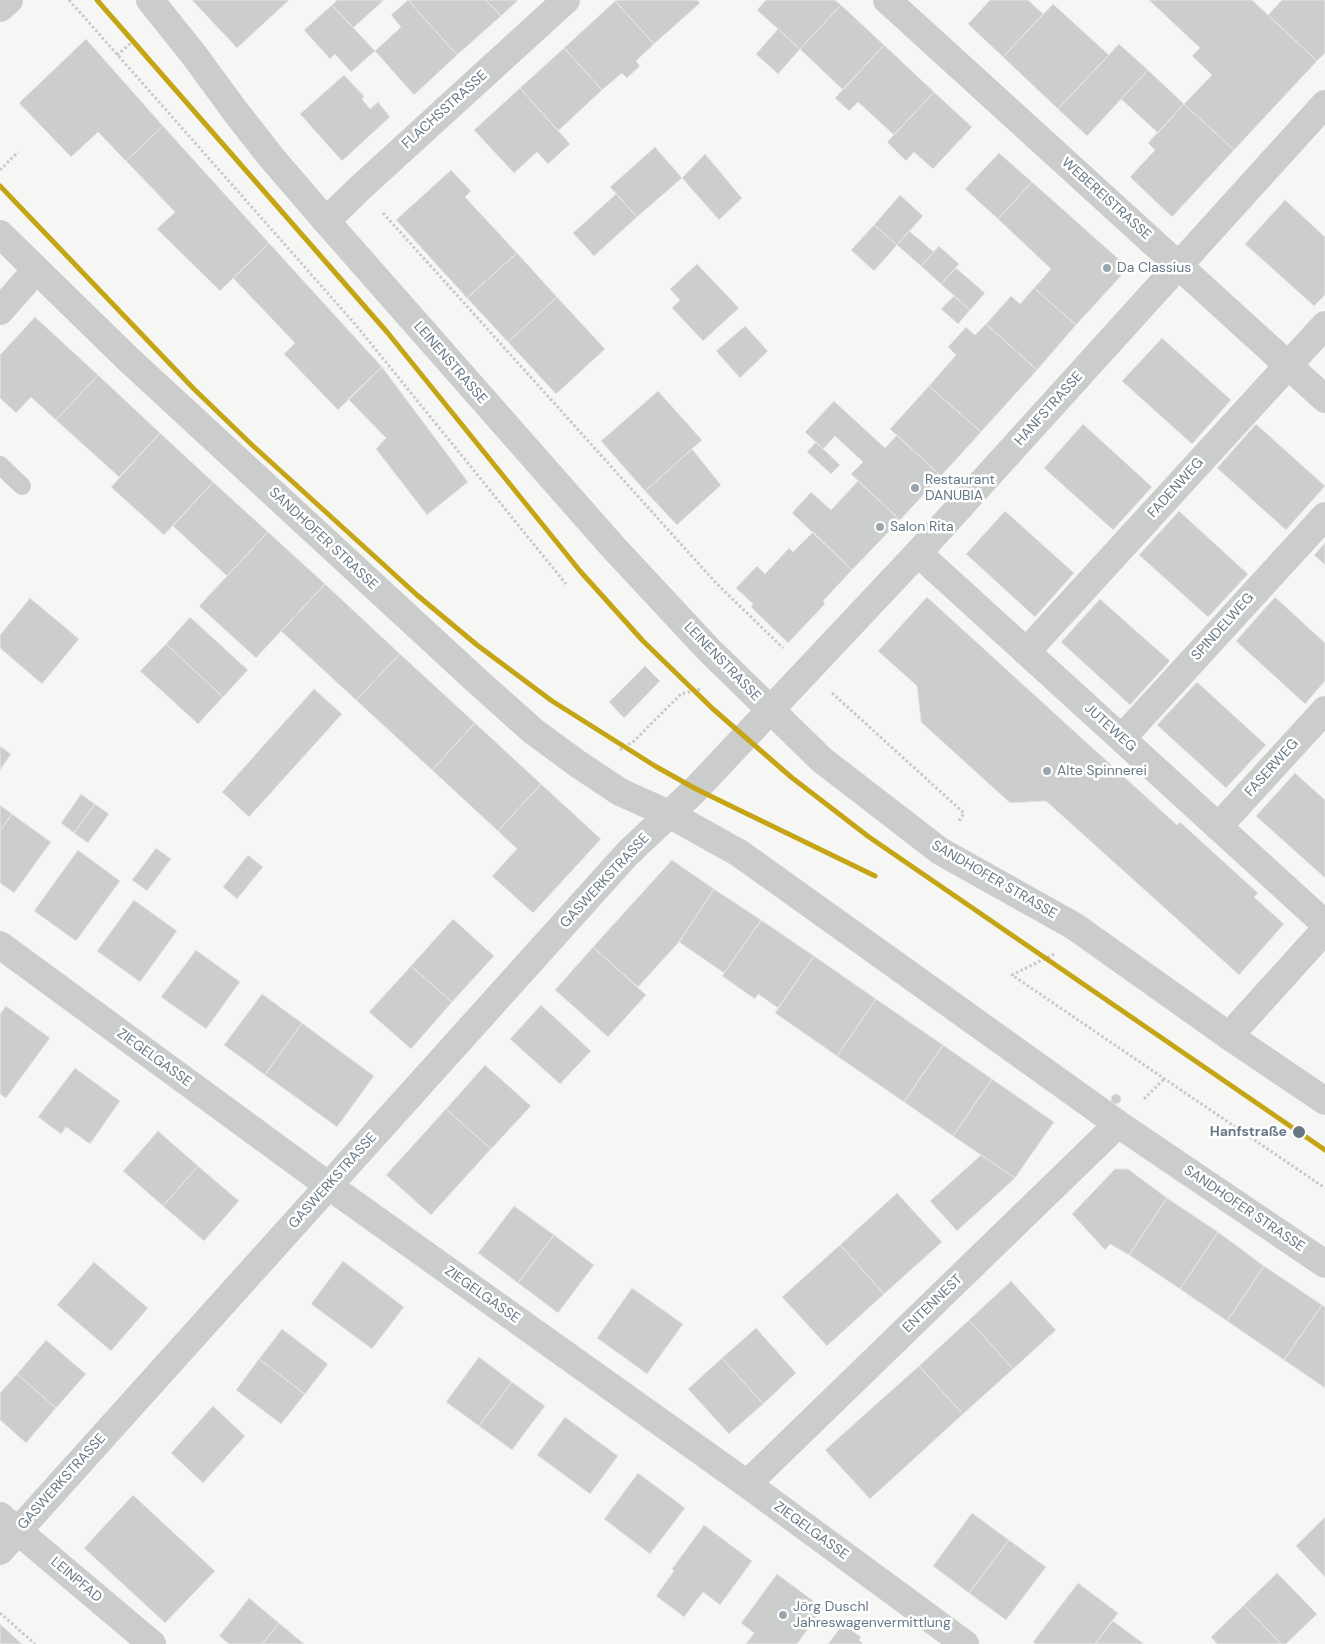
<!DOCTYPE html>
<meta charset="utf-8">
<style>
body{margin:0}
canvas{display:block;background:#f6f6f5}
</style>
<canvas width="1325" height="1644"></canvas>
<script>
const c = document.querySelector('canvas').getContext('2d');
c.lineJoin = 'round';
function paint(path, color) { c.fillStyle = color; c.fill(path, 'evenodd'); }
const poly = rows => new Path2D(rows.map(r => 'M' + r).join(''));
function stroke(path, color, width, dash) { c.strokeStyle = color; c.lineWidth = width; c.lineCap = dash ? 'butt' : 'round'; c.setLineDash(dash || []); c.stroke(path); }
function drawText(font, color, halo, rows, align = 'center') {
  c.font = font + ' "DM Sans",sans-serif'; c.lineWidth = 5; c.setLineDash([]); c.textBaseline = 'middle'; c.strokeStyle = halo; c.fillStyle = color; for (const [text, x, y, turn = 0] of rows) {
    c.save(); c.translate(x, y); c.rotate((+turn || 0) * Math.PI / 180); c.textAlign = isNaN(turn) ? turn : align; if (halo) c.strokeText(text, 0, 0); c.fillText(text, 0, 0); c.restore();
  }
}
const building = poly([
 [192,0,289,0,237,48,192,0],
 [337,0,384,0,353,28,332,5,337,0],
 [408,0,457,55,414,95,375,51,401,27,391,15,408,0],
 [408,0,486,0,501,16,457,55,408,0],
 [486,0,518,0,501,16,486,0],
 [617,0,697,0,700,3,654,44,615,1,617,0],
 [766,0,835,0,841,5,800,49,757,10,766,0],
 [990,0,1028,0,1043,14,1003,57,968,24,990,0],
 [1149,0,1252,0,1317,61,1234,150,1184,104,1212,75,1192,56,1200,48,1149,0],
 [1282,0,1325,0,1325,53,1317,61,1268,15,1282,0],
 [615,1,654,44,636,61,640,66,627,78,622,73,602,90,564,48,615,1],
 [1053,4,1109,55,1058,109,1003,57,1053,4],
 [332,5,375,51,351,72,335,54,330,59,304,30,332,5],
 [841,5,884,45,843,90,800,49,841,5],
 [778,29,800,49,778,74,756,54,778,29],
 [86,39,163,126,126,161,98,132,71,157,19,103,86,39],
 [1119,44,1148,70,1087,136,1058,109,1119,44],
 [884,45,934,92,894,135,858,102,849,111,835,98,884,45],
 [564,48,602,90,558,131,520,88,564,48],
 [1148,70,1184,104,1158,133,1121,99,1148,70],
 [344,75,364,96,362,99,370,109,378,102,390,117,342,161,300,114,344,75],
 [520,88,570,144,548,164,537,152,514,173,474,130,520,88],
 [934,92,972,127,933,169,914,152,906,161,887,142,934,92],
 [1184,104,1234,150,1172,217,1130,177,1155,150,1148,143,1184,104],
 [163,126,269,243,220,291,157,229,175,212,126,161,163,126],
 [655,147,682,178,637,217,610,187,655,147],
 [999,153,1032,182,998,219,965,189,999,153],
 [705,154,742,198,719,220,682,178,705,154],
 [451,170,471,191,465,197,517,253,467,298,396,220,451,170],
 [1032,182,1122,262,1121,276,1076,325,1034,288,1051,269,998,219,1032,182],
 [616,194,637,217,594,256,573,233,616,194],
 [900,195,923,216,897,245,874,225,900,195],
 [1285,200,1325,237,1325,295,1314,306,1245,244,1285,200],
 [874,225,897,245,874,271,851,250,874,225],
 [909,231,934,252,921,266,897,245,909,231],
 [269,243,382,367,338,410,284,354,295,343,233,278,269,243],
 [939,246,959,264,941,284,921,266,939,246],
 [517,253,557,297,508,342,467,298,517,253],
 [697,264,739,308,703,341,672,308,680,300,670,289,697,264],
 [956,268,985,293,970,310,941,284,956,268],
 [1034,288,1076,325,1037,370,986,324,1011,296,1020,304,1034,288],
 [954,296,970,310,958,324,941,309,954,296],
 [557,297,605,349,556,394,508,342,557,297],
 [35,317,98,375,56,420,31,397,16,413,0,398,0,355,35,317],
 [986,324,1037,370,981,432,929,386,956,355,948,347,966,327,975,335,986,324],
 [745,326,768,351,740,378,716,351,745,326],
 [1162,338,1231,400,1192,444,1122,381,1162,338],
 [382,367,468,482,427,515,376,449,386,438,348,399,382,367],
 [98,375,160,433,119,477,56,420,98,375],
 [929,386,981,432,941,476,890,429,929,386],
 [658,391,702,440,645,491,601,441,658,391],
 [834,401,885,448,897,435,941,476,900,520,851,474,863,462,835,436,823,449,805,432,834,401],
 [1083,424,1152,487,1113,530,1044,468,1083,424],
 [1256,424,1325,486,1286,530,1217,468,1256,424],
 [160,433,213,482,164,535,111,487,160,433],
 [816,442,840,465,831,474,807,452,816,442],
 [692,449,721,485,677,525,645,491,692,449],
 [858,481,900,520,852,570,792,513,811,492,831,510,858,481],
 [213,482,268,532,227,576,173,526,213,482],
 [1005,511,1074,573,1035,617,966,554,1005,511],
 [1179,511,1248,574,1208,617,1139,555,1179,511],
 [268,532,325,584,256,658,199,606,268,532],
 [813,532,852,570,823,601,825,604,788,643,751,607,753,604,736,588,757,566,765,574,789,548,793,552,813,532],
 [1325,543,1325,565,1314,555,1325,543],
 [325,584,400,654,356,700,281,631,325,584],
 [927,597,1177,825,1180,822,1258,893,1254,897,1284,924,1239,975,1046,801,1010,803,921,722,917,686,878,651,927,597],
 [1275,597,1325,643,1325,681,1305,704,1236,641,1275,597],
 [30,598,79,639,42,684,0,648,0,635,30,598],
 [1100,599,1170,661,1130,705,1061,642,1100,599],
 [190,617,248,670,223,697,166,644,190,617],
 [166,644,223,697,198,724,140,671,166,644],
 [400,654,475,723,432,770,356,700,400,654],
 [645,666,660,681,624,718,609,702,645,666],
 [1197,682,1266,745,1226,788,1157,725,1197,682],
 [314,689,342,714,249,817,222,792,314,689],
 [475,723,541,784,498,831,432,770,475,723],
 [0,746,11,754,0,770,0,746],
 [1295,773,1325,800,1325,878,1256,816,1295,773],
 [541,784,601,839,533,913,492,876,517,849,498,831,541,784],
 [81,794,95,804,74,833,61,823,81,794],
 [95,804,109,814,88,843,74,833,95,804],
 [0,805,12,814,0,831,0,805],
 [12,814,51,842,14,893,0,883,0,831,12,814],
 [156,848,171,859,147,891,132,880,156,848],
 [78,850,120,881,76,941,34,911,78,850],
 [248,855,263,867,237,899,223,887,248,855],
 [672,860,714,889,679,942,638,987,593,947,672,860],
 [714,889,761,920,724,973,679,942,714,889],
 [134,900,177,931,140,982,97,951,134,900],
 [453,919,494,956,452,1002,411,966,453,919],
 [761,920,814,956,778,1008,758,994,755,999,722,976,761,920],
 [593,947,646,995,608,1037,555,990,593,947],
 [196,950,240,982,206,1029,161,997,196,950],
 [814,956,876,999,837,1056,775,1013,814,956],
 [411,966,452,1002,411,1049,369,1012,411,966],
 [262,994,302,1023,265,1075,224,1045,262,994],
 [876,999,943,1045,904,1102,837,1056,876,999],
 [541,1005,591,1051,560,1084,510,1039,541,1005],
 [6,1006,50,1038,6,1098,0,1094,0,1014,6,1006],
 [302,1023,374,1076,337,1127,265,1075,302,1023],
 [943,1045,992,1079,953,1136,904,1102,943,1045],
 [485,1065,531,1106,491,1149,446,1109,485,1065],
 [75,1068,120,1101,90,1144,66,1127,61,1134,38,1117,75,1068],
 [992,1079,1054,1122,1015,1178,953,1136,992,1079],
 '1111 1099a5 5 0 1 1 10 0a5 5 0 1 1-10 0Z',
 [446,1109,491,1149,431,1215,386,1175,446,1109],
 [158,1131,198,1166,163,1206,123,1171,158,1131],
 [981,1155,1015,1178,957,1231,930,1201,981,1155],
 [198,1166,239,1201,204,1241,163,1206,198,1166],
 [1115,1169,1128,1169,1167,1198,1129,1255,1110,1244,1105,1250,1072,1214,1115,1169],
 [897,1193,942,1242,884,1294,840,1245,897,1193],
 [1167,1198,1218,1232,1180,1289,1129,1255,1167,1198],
 [514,1206,554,1235,518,1283,478,1253,514,1206],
 [1218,1232,1264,1266,1227,1321,1180,1289,1218,1232],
 [554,1235,594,1265,558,1313,518,1283,554,1235],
 [840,1245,884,1294,827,1346,782,1297,840,1245],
 [343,1261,404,1307,372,1349,311,1304,343,1261],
 [94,1262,148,1308,111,1351,57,1305,94,1262],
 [1264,1266,1322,1305,1284,1360,1227,1321,1264,1266],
 [1011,1281,1056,1330,1013,1369,969,1320,1011,1281],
 [632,1288,683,1324,647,1374,597,1338,632,1288],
 [1322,1305,1325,1307,1325,1388,1284,1360,1322,1305],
 [969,1320,1013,1369,963,1414,919,1366,969,1320],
 [756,1328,796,1373,763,1404,722,1358,756,1328],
 [282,1329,328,1364,305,1394,259,1359,282,1329],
 [46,1340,86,1374,56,1408,17,1374,46,1340],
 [479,1357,512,1382,479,1426,446,1402,479,1357],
 [722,1358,763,1404,729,1434,688,1389,722,1358],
 [259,1359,305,1394,281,1424,236,1390,259,1359],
 [919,1366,963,1414,870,1499,825,1450,919,1366],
 [17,1374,56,1408,26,1443,0,1420,0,1393,17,1374],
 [512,1382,545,1406,512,1450,479,1426,512,1382],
 [213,1406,245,1436,203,1483,171,1453,213,1406],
 [565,1417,618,1456,590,1494,537,1455,565,1417],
 [638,1473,685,1508,650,1554,604,1519,638,1473],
 [133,1495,215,1571,165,1623,84,1548,133,1495],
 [972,1513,1009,1540,969,1593,933,1566,972,1513],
 [1325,1517,1325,1577,1296,1546,1325,1517],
 [704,1525,752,1561,720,1605,703,1592,684,1617,656,1596,674,1571,672,1569,704,1525],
 [1009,1540,1046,1567,1006,1620,969,1593,1009,1540],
 [1277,1573,1317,1614,1286,1644,1281,1644,1244,1605,1277,1573],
 [777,1574,823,1608,797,1644,746,1644,754,1633,741,1623,777,1574],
 [1078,1583,1118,1613,1095,1644,1036,1644,1033,1642,1078,1583],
 [249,1598,279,1623,262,1644,229,1644,219,1636,249,1598],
 [1244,1605,1281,1644,1217,1644,1211,1637,1244,1605],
 [1113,1621,1144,1644,1095,1644,1113,1621],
 [279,1623,304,1644,262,1644,279,1623],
 [0,1624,22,1644,0,1644,0,1624],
 [843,1624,861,1637,859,1640,863,1644,828,1644,843,1624]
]);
paint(building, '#cccece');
stroke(building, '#e6e6e5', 1);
stroke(poly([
 [69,0,355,324,566,584],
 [117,55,136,39],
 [0,170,18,152],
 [383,213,716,583,783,648],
 [832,693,964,813,959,821],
 [620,750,634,741,681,694,701,689],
 [1054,954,1012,975,1325,1188],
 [1144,1099,1165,1078],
 [0,1613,35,1644]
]), '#c7c9ca', 3, [2.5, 2.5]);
stroke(poly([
 [0,465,22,486]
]), '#cbcccc', 18);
stroke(poly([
 [887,0,1325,399],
 [0,8,9,0],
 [326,221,360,188,566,0],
 [0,234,127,358,476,680,533,731,578,764,620,792,669,814,739,853,1118,1124,1325,1264],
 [0,311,36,270],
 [918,553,1325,924],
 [1026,652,1325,325],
 [1122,738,1325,516],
 [1218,827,1325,710],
 [0,945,329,1186,747,1484,965,1644],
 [1229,1036,1325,930],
 [747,1484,1118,1124],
 [0,1516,152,1644],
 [0,1551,628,853,696,789,918,553,1325,104]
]), '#cbcccc', 28);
stroke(poly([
 [150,0,194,55,235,111,271,157,326,221,613,547,709,650,822,760,940,851,1074,926,1229,1036,1325,1101]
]), '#cbcccc', 28);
stroke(poly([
 [97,0,387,332,580,571,643,641,713,709,791,777,869,837,1325,1150],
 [0,186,193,388,251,444,417,595,477,645,552,701,655,766,696,789,875,876]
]), '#c5a514', 5);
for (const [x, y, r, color] of [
 [1107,268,5,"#98a5ac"],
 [915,488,5,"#98a5ac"],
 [880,527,5,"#98a5ac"],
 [1047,771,5,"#98a5ac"],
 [1299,1132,7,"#667985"],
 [783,1615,5,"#98a5ac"]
]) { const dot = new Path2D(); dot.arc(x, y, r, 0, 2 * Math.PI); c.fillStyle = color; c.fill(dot); stroke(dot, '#fff', 2); }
drawText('14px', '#667985', '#fff', [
 ["FLACHSSTRASSE",445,110,-42],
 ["WEBEREISTRASSE",1106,199,42],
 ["LEINENSTRASSE",450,363,49],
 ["HANFSTRASSE",1049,409,-48],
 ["FADENWEG",1176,488,-48],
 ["SANDHOFER STRASSE",323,539,43],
 ["SPINDELWEG",1223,627,-48],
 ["LEINENSTRASSE",722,662,46],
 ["JUTEWEG",1110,728,42],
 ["FASERWEG",1272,768,-48],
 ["SANDHOFER STRASSE",994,880,30],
 ["GASWERKSTRASSE",605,881,-47],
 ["ZIEGELGASSE",154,1058,36],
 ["GASWERKSTRASSE",333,1181,-48],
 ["SANDHOFER STRASSE",1244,1209,34],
 ["ZIEGELGASSE",482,1295,35],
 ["ENTENNEST",933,1304,-44],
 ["GASWERKSTRASSE",62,1482,-48],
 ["ZIEGELGASSE",811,1531,36],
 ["LEINPFAD",76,1580,40]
]);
drawText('14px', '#667985', '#fff', [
 ["Da Classius",1117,268],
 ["Restaurant",925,480],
 ["DANUBIA",925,496],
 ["Salon Rita",890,527],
 ["Alte Spinnerei",1057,771],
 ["Jörg Duschl",793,1607],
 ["Jahreswagenvermittlung",793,1623]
], 'left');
drawText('bold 14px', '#667985', '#fff', [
 ["Hanfstraße",1287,1132]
], 'right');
</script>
